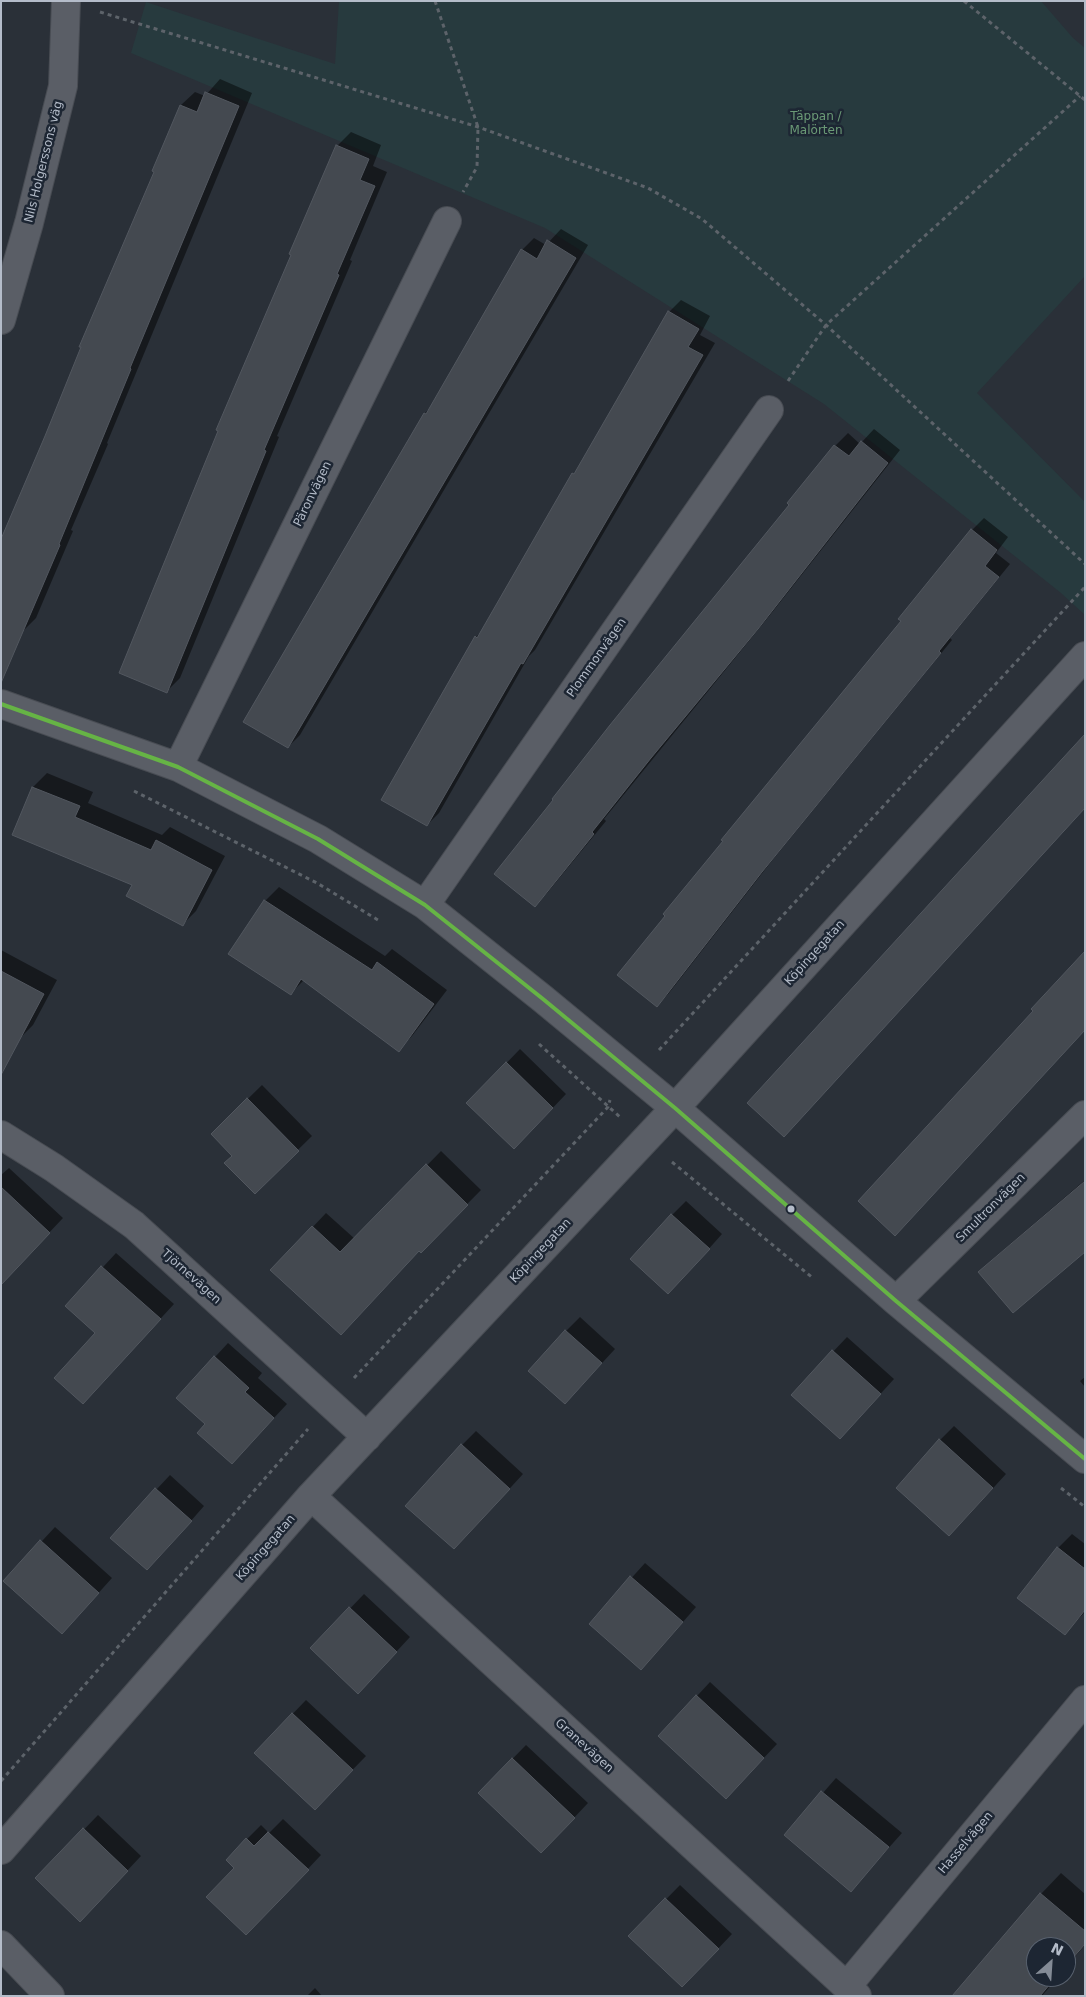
<!DOCTYPE html>
<meta charset="utf-8">
<style>
body{margin:0}
#map{position:relative;width:1086px;height:1997px;overflow:hidden;background:#2a3038;font-family:"DejaVu Sans",sans-serif}
canvas{display:block}
.frame{position:absolute;inset:0;border:2px solid #b4bcc9;pointer-events:none}
.north{position:absolute;left:1026px;top:1937px;width:50px;height:50px;box-sizing:border-box;background:#1d2633;border:1px solid #59626f;border-radius:50%;rotate:26deg;font-size:14px;font-weight:700;line-height:20px;text-align:center;color:#b4bcc9}
.north::after{content:'';display:block;margin:auto;width:18px;height:22px;background:#848b96;clip-path:polygon(50% 0,100% 100%,50% 72%,0 100%)}
</style>
<div id="map">
<canvas width="1086" height="1997"></canvas>
<div class="frame"></div>
<div class="north">N</div>
</div>
<script>
const c = document.querySelector('canvas').getContext('2d');
c.lineJoin = 'round';
function paint(path, color) { c.fillStyle = color; c.fill(path, 'evenodd'); }
const poly = rows => new Path2D(rows.map(r => 'M' + r).join(''));
function stroke(path, color, width, dash) { c.strokeStyle = color; c.lineWidth = width; c.lineCap = dash ? 'butt' : 'round'; c.setLineDash(dash || []); c.stroke(path); }
function drawText(font, color, halo, rows, align = 'center') {
  c.font = font + ' "DejaVu Sans",sans-serif'; c.lineWidth = 5; c.setLineDash([]); c.textBaseline = 'middle'; c.strokeStyle = halo; c.fillStyle = color; for (const [text, x, y, turn = 0] of rows) {
    c.save(); c.translate(x, y); c.rotate((+turn || 0) * Math.PI / 180); c.textAlign = isNaN(turn) ? turn : align; if (halo) c.strokeText(text, 0, 0); c.fillText(text, 0, 0); c.restore();
  }
}
paint(poly([
 [339,1,1041,1,1073,38,1085,48,1085,276,977,393,1085,502,1085,615,1061,593,824,404,545,228,131,53,146,2,335,64]
]), '#273a3e');
paint(poly([
 [220,79,252,93,107,443,108,444,71,530,73,531,36,618,22,632,156,171,154,170,181,105,195,92,205,96],
 [351,132,381,145,373,166,387,172,350,260,352,261,277,436,279,437,180,678,166,692,337,146],
 [561,229,588,245,300,735,288,747,245,722,425,413,431,407,522,250,534,238,546,245],
 [681,300,710,316,700,335,715,343,535,650,529,656,439,813,427,825,383,799,476,637,482,631,573,474,579,468,669,312],
 [874,429,900,450,770,615,604,819,606,821,547,893,535,905,791,505,789,503,835,446,848,433,860,444],
 [984,518,1008,537,996,553,1010,564,950,638,952,640,774,858,669,993,657,1006,667,916,724,841,902,620,972,530],
 [47,773,93,792,88,803,162,835,170,827,225,856,196,911,182,925,33,787],
 [279,887,385,956,392,949,447,990,412,1036,398,1050,304,980,291,993,265,901],
 [1,950,57,980,33,1025,19,1039,1,1029],
 [520,1049,566,1094,528,1134,468,1103],
 [262,1085,312,1136,255,1192,233,1156,212,1134],
 [441,1151,481,1190,421,1251,419,1250,272,1270,326,1213,355,1239],
 [9,1168,63,1218,29,1254,1,1254,1,1175],
 [1085,1180,1085,1249,980,1272,993,1259],
 [686,1201,722,1234,682,1279,672,1215],
 [116,1253,174,1304,83,1403,96,1333,67,1306],
 [580,1317,615,1349,579,1388,566,1331],
 [847,1337,894,1379,853,1424,792,1395],
 [228,1343,262,1373,258,1378,287,1404,232,1463,206,1424,215,1357],
 [1085,1377,1085,1387,1080,1381],
 [954,1426,1006,1474,963,1521,940,1440],
 [476,1431,523,1474,468,1534,462,1445],
 [170,1475,204,1506,161,1555,112,1537],
 [55,1527,112,1578,76,1618,5,1581],
 [1072,1534,1085,1544,1085,1612,1065,1633,1058,1548],
 [645,1563,696,1607,655,1654,590,1624],
 [364,1594,410,1637,372,1678,312,1648],
 [710,1682,777,1744,726,1798,697,1696],
 [306,1700,366,1756,328,1795,255,1753],
 [526,1745,588,1803,555,1838,479,1793],
 [836,1778,902,1833,851,1890,786,1835],
 [98,1815,141,1856,94,1906,37,1878],
 [283,1819,321,1855,260,1920,236,1868,247,1839,261,1825,269,1833],
 [1061,1873,1085,1894,1085,1945,1066,1967,1066,1947,1036,1947,1036,1977,1058,1977,1042,1996,966,1996,1041,1894],
 [680,1885,732,1934,696,1972,630,1936],
 [315,1988,322,1996,307,1996]
]), '#0007');
const building = poly([
 [205,92,239,106,130,368,131,369,59,544,60,545,1,683,1,539,45,436,81,347,79,347,154,172,152,171,180,105,197,112,205,92],
 [336,145,369,159,360,180,375,186,337,274,339,275,264,450,266,451,167,693,119,673,218,431,216,430,291,255,289,254,336,145],
 [547,240,576,258,288,748,243,722,424,413,426,414,521,249,537,259,547,240],
 [668,311,699,329,688,347,703,355,523,664,521,663,427,826,381,800,475,636,477,638,572,473,574,474,668,311],
 [861,441,888,463,758,629,651,758,592,832,594,834,535,907,494,874,553,800,552,799,610,725,789,505,787,503,834,445,849,456,861,441],
 [971,529,997,550,985,566,999,577,939,651,941,653,762,872,657,1007,617,975,665,916,663,914,723,841,721,840,901,621,898,619,971,529],
 [1085,734,1085,808,784,1137,747,1103,1085,734],
 [32,787,80,806,75,817,151,850,156,840,212,870,183,926,126,896,132,885,12,835,32,787],
 [264,900,372,970,377,962,434,1004,399,1052,301,979,291,995,228,954,264,900],
 [1085,951,1085,1030,895,1236,858,1201,1033,1011,1031,1009,1085,951],
 [1,971,44,994,1,1075,1,971],
 [506,1062,553,1108,514,1149,466,1103,506,1062],
 [247,1098,299,1151,255,1194,224,1163,232,1156,211,1134,247,1098],
 [426,1164,468,1205,421,1253,419,1251,341,1335,270,1270,312,1226,340,1252,426,1164],
 [1085,1181,1085,1252,1013,1313,978,1272,1085,1181],
 [1,1187,50,1233,1,1285,1,1187],
 [671,1214,710,1249,668,1294,630,1259,671,1214],
 [101,1266,161,1319,83,1404,54,1378,95,1333,65,1306,101,1266],
 [565,1330,602,1363,565,1404,528,1371,565,1330],
 [832,1350,881,1394,840,1439,791,1395,832,1350],
 [214,1356,249,1388,245,1392,274,1418,232,1464,197,1433,205,1424,176,1398,214,1356],
 [939,1439,993,1488,949,1536,896,1488,939,1439],
 [461,1444,510,1489,454,1549,405,1506,461,1444],
 [155,1488,192,1521,147,1570,110,1538,155,1488],
 [40,1540,99,1593,62,1634,3,1581,40,1540],
 [1057,1547,1085,1569,1085,1610,1065,1635,1017,1598,1057,1547],
 [630,1576,683,1622,641,1670,589,1624,630,1576],
 [349,1607,397,1652,358,1694,310,1648,349,1607],
 [696,1695,764,1758,726,1799,658,1736,696,1695],
 [292,1713,353,1770,315,1810,254,1753,292,1713],
 [512,1758,575,1818,541,1853,478,1793,512,1758],
 [821,1791,889,1847,851,1892,784,1835,821,1791],
 [83,1828,128,1871,80,1922,35,1878,83,1828],
 [268,1832,309,1870,246,1935,206,1897,234,1868,226,1860,246,1838,254,1846,268,1832],
 [1040,1893,1085,1931,1085,1944,1066,1966,1066,1947,1036,1947,1036,1977,1056,1977,1040,1996,952,1996,1040,1893],
 [665,1898,719,1949,682,1987,628,1936,665,1898]
]);
paint(building, '#444950');
stroke(building, '#52575f', 1);
const minor = poly([
 [1,320,29,223,63,86,66,1],
 [1,704,178,767,318,839,425,905,543,999,675,1108,896,1301,1085,1459],
 [178,767,447,221],
 [425,905,769,410],
 [1,1135,54,1168,134,1225,367,1437],
 [896,1301,1085,1115],
 [311,1496,857,1996],
 [1,1850,311,1496,675,1108,1085,656],
 [1,1945,50,1996],
 [847,1986,1085,1700]
]);
stroke(minor, '#484c53', 30);
stroke(poly([
 [435,1,478,127,477,167,463,192],
 [964,1,1085,100],
 [100,12,478,127,648,188,702,219,826,325,1085,564],
 [788,381,826,325,1080,96],
 [134,791,317,883,378,920],
 [539,1044,620,1117],
 [659,1050,1085,587],
 [672,1162,814,1279],
 [354,1378,608,1107,610,1100],
 [1061,1488,1085,1507],
 [1,1781,308,1429]
]), '#5d636a', 3, [4, 4]);
stroke(minor, '#5a5e66', 28);
stroke(poly([
 [1,704,178,767,318,839,425,905,543,999,675,1108,896,1301,1085,1459]
]), '#66b445', 4);
for (const [x, y, r, color] of [
 [791,1209,4.5,"#b4bcc9"]
]) { const dot = new Path2D(); dot.arc(x, y, r, 0, 2 * Math.PI); c.fillStyle = color; c.fill(dot); stroke(dot, '#1d2633', 2); }
drawText('12px', '#6b9a76', '#1d2633', [
 ["Täppan /",816,117],
 ["Malörten",816,131]
]);
drawText('12px', '#b4bcc9', '#1d2633', [
 ["Nils Holgerssons väg",44,162,-76],
 ["Päronvägen",313,494,-64],
 ["Plommonvägen",597,658,-55],
 ["Köpingegatan",815,953,-48],
 ["Smultronvägen",991,1208,-45],
 ["Köpingegatan",541,1251,-47],
 ["Tjörnevägen",191,1277,42],
 ["Köpingegatan",266,1548,-49],
 ["Granevägen",584,1746,42],
 ["Hasselvägen",966,1843,-50]
]);
</script>
